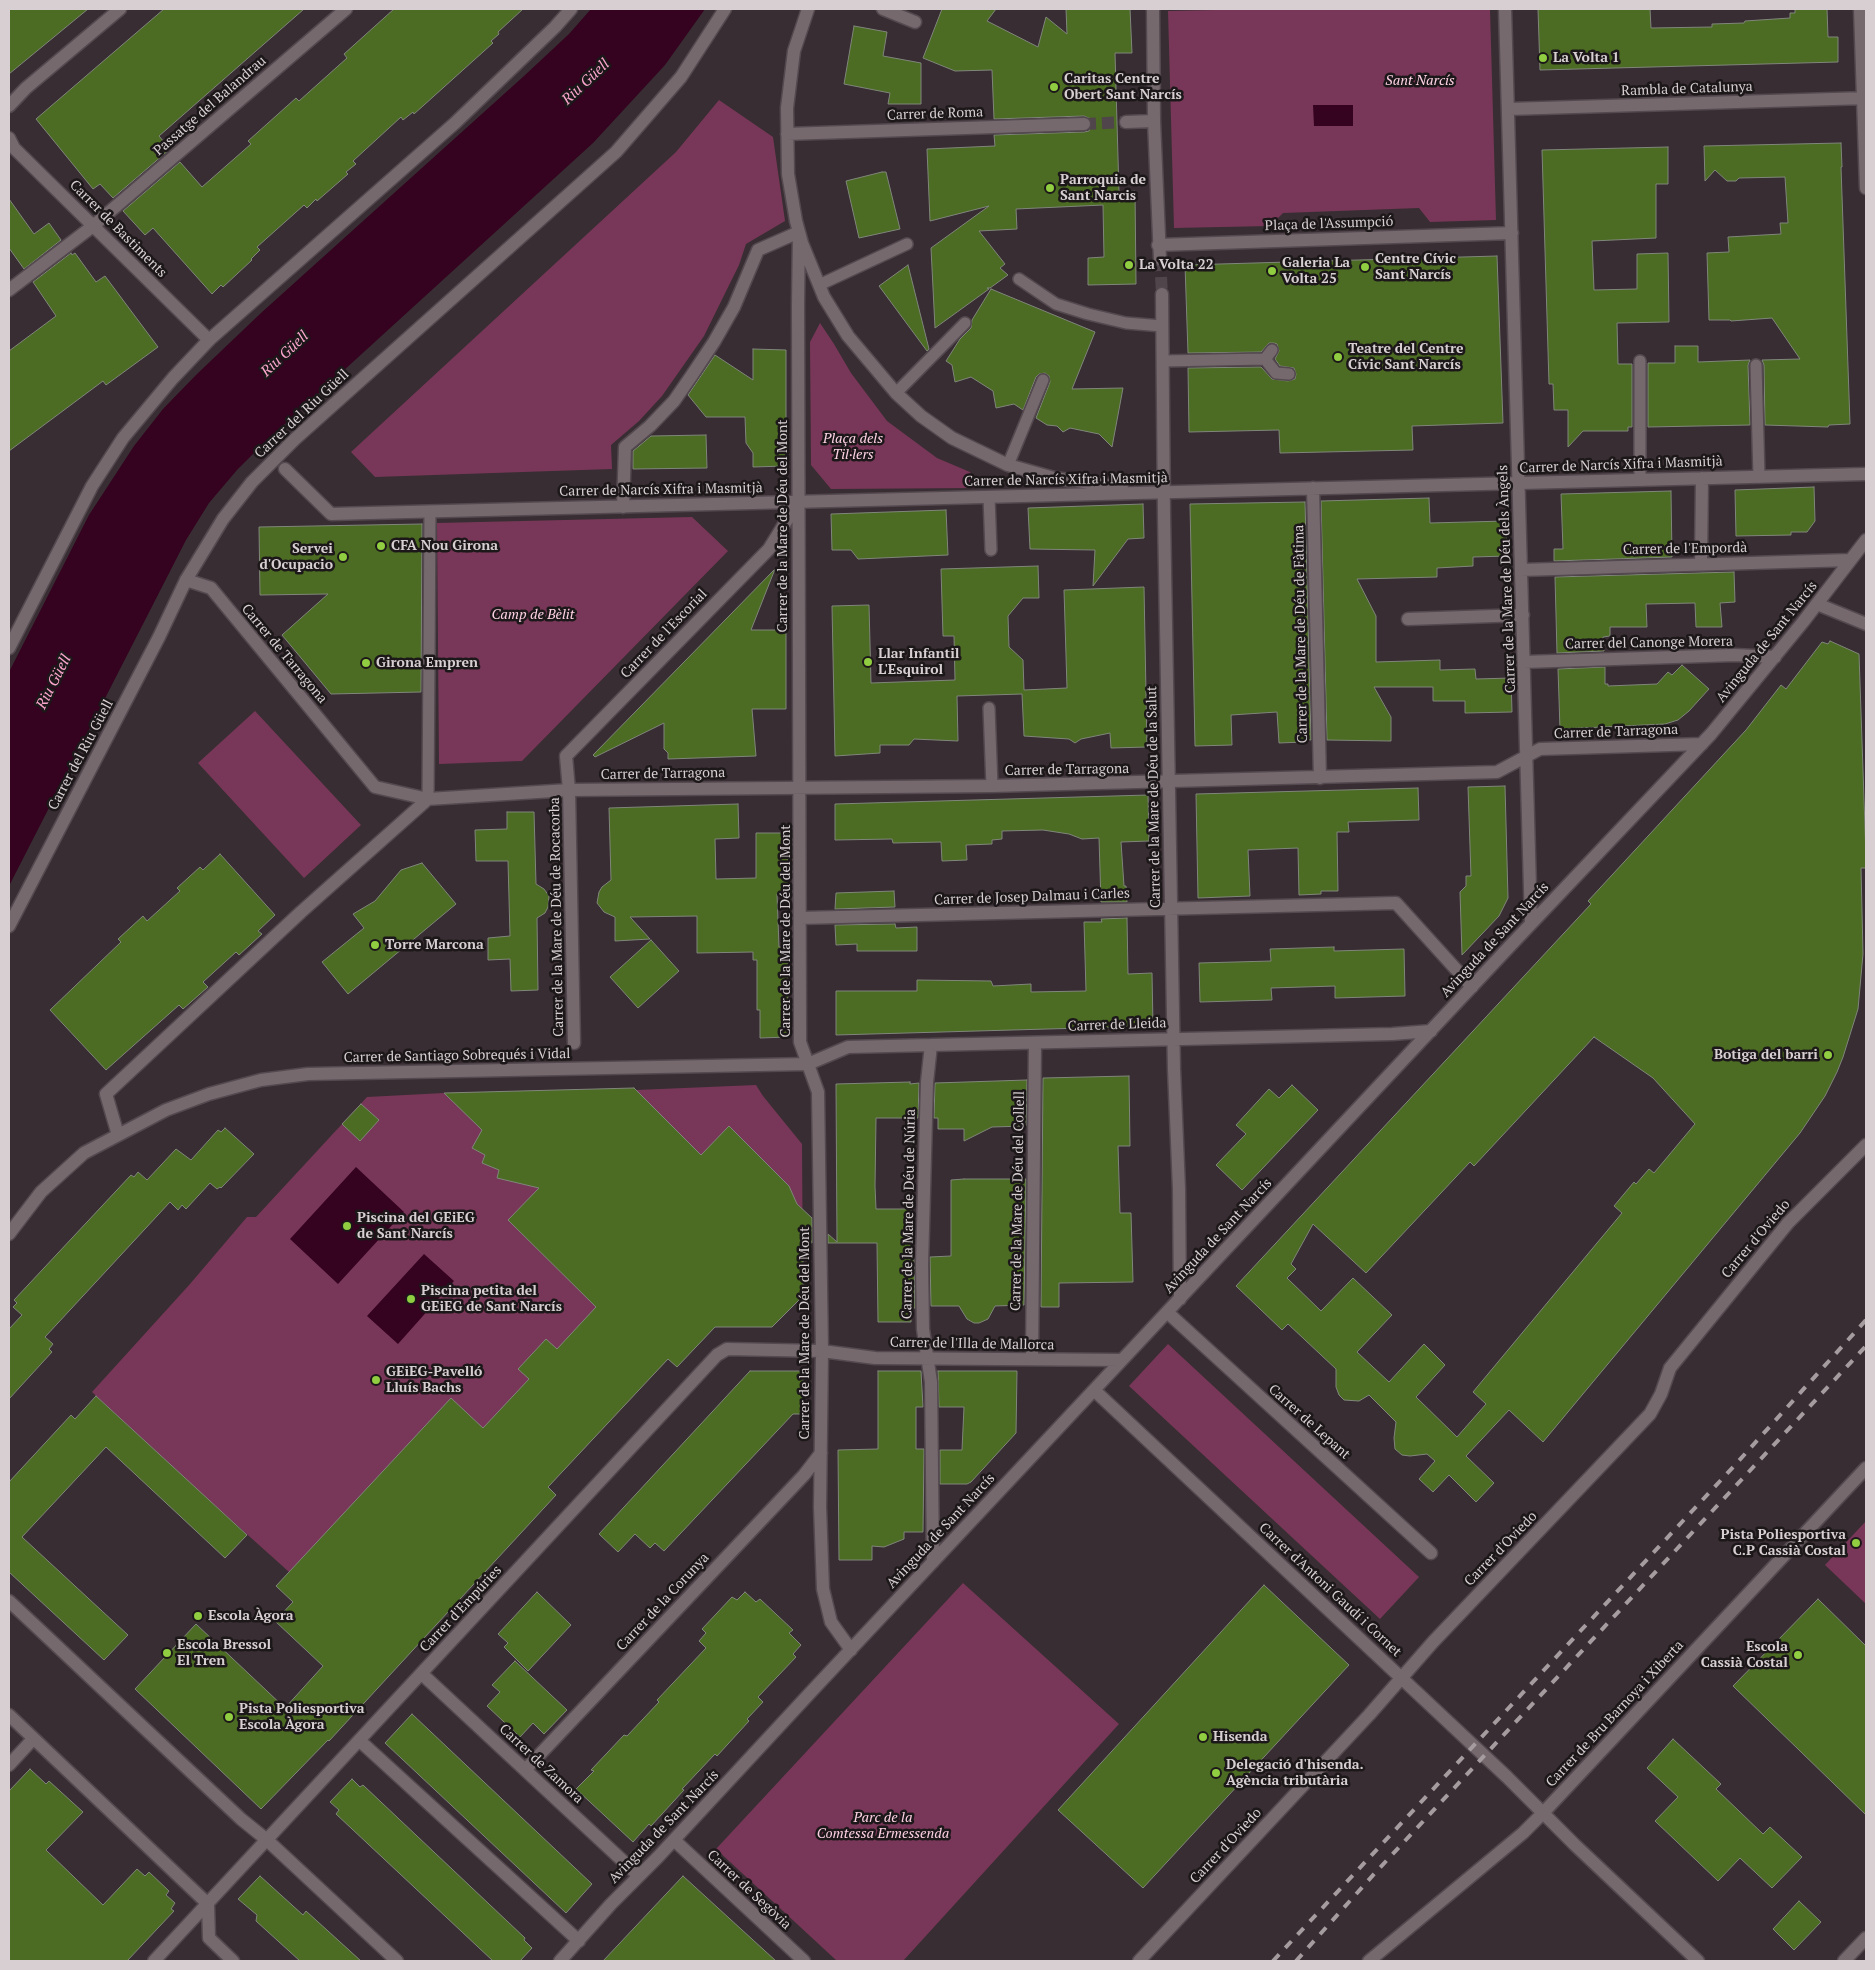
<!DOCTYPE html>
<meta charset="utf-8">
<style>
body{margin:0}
#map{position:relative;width:1875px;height:1970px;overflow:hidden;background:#382d32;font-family:"PT Serif",serif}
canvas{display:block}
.frame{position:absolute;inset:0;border:10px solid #d7cfd2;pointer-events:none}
</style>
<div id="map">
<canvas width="1875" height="1970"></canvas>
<div class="frame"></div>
</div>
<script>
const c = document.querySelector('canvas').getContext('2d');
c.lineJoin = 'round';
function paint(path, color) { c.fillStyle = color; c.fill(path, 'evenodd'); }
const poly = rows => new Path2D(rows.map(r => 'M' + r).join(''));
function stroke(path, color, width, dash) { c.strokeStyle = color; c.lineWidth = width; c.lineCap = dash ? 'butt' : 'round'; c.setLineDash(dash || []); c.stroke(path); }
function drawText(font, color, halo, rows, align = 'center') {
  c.font = font + ' "PT Serif",serif'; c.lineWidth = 5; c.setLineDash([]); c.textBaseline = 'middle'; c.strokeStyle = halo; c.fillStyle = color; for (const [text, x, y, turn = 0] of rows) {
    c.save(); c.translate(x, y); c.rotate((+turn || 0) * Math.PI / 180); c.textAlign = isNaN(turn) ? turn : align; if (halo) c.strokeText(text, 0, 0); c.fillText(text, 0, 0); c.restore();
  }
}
paint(poly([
 [1262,9,1490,9,1496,220,1430,222,1419,208,1283,213,1270,226,1174,228,1168,11],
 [719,100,773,137,785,221,746,244,739,265,704,336,662,396,639,421,611,445,612,469,375,477,351,452,676,152],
 [820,323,834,344,851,373,887,421,937,458,970,472,977,488,831,489,811,465,810,342],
 [692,517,728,551,522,761,439,764,437,523],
 [255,711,361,825,304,878,198,763],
 [756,1085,763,1096,802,1144,803,1296,772,1327,715,1327,677,1367,668,1359,548,1487,556,1495,395,1667,201,1493,92,1392,190,1284,247,1217,256,1217,367,1097,444,1093,636,1090],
 [1168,1344,1419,1577,1380,1619,1129,1386],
 [1866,1521,1866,1604,1825,1565],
 [963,1583,1119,1724,903,1961,837,1961,716,1849]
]), '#783758');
paint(poly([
 [591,9,705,9,665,65,593,143,263,444,237,470,209,503,186,540,9,886,9,672,89,515,134,446,163,409,196,375,261,313,524,76,569,34],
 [1313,105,1353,105,1353,126,1314,126],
 [356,1167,404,1212,338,1284,290,1239],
 [424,1254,454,1281,398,1344,367,1316]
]), '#350220');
const building = poly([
 [9,9,88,9,9,74,9,9],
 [164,9,304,9,159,136,170,149,113,198,100,184,93,189,36,119,164,9],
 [394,9,523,9,498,32,499,34,491,41,493,43,414,114,413,112,403,120,401,117,353,161,356,164,346,172,348,174,317,201,316,199,307,208,304,205,257,247,260,250,251,259,252,260,223,287,221,285,212,294,153,228,145,235,123,211,180,162,202,187,251,144,248,141,296,98,299,101,347,58,344,54,394,9],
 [942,9,996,9,987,21,1038,47,1046,17,1067,34,1066,9,1130,9,1132,53,1115,53,1119,192,1135,191,1136,284,1088,285,1088,258,1104,257,1103,205,1016,209,1017,229,979,231,1005,264,1000,268,1008,275,990,288,987,288,989,289,935,328,931,248,989,206,930,221,927,149,995,146,994,135,1084,132,1089,131,1092,124,1091,119,1084,116,994,119,992,70,955,71,923,58,942,9],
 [1538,9,1650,9,1651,28,1712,27,1712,24,1744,23,1745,21,1790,18,1790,13,1795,13,1795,9,1827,9,1828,37,1838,37,1838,62,1540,70,1538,9],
 [854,26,887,32,883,56,921,63,921,104,888,104,890,93,844,84,854,26],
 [1841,143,1842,167,1841,167,1850,424,1829,425,1828,427,1765,425,1764,365,1762,360,1800,359,1772,318,1731,321,1730,320,1709,320,1707,253,1729,252,1728,237,1781,234,1780,223,1788,223,1785,177,1739,178,1736,181,1727,181,1715,170,1705,181,1704,146,1841,143],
 [1668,147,1668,184,1656,184,1656,238,1592,241,1594,290,1637,289,1637,254,1668,253,1669,322,1617,323,1618,364,1632,364,1632,427,1628,427,1628,431,1583,431,1568,447,1568,410,1554,410,1553,384,1549,384,1542,150,1668,147],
 [882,172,886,172,900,229,859,238,846,181,882,172],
 [9,199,34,234,49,223,61,240,24,269,9,248,9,199],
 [71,253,72,255,75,253,96,282,105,276,158,347,106,385,103,381,9,451,9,351,56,316,33,282,71,253],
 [1497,256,1503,423,1412,426,1413,450,1280,453,1279,430,1189,432,1188,368,1261,367,1272,379,1288,381,1295,379,1296,374,1294,368,1280,366,1275,359,1279,351,1277,344,1274,343,1269,343,1261,352,1188,353,1185,265,1497,256],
 [908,265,929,349,927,351,879,286,908,265],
 [991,289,1095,332,1072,389,1123,388,1112,447,1099,434,1070,428,1063,432,1057,426,1047,425,1036,418,1050,382,1049,376,1045,373,1039,374,1036,377,1023,410,1014,404,996,408,993,391,971,377,955,382,952,365,946,361,960,339,971,328,972,320,991,289],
 [1675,346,1698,346,1698,362,1750,360,1748,365,1750,425,1648,427,1648,363,1675,363,1675,346],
 [753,349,786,350,786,466,753,467,753,453,746,443,745,417,706,417,688,395,715,355,753,380,753,349],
 [706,435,707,468,633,469,633,451,651,436,706,435],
 [1814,487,1815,521,1807,532,1791,532,1791,535,1736,536,1735,490,1814,487],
 [1671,491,1672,557,1554,561,1554,549,1563,549,1561,494,1671,491],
 [1429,498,1430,523,1506,521,1507,556,1473,557,1473,566,1437,568,1437,577,1357,579,1376,616,1376,662,1440,660,1440,670,1475,669,1476,679,1511,678,1512,712,1465,713,1465,701,1433,701,1433,687,1374,687,1391,717,1391,741,1327,740,1321,501,1429,498],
 [1305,502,1311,740,1304,739,1304,742,1279,743,1277,712,1231,715,1232,745,1195,746,1190,504,1305,502],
 [1143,504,1144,538,1128,539,1093,586,1095,550,1030,549,1028,508,1143,504],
 [946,510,948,555,858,559,851,550,832,550,831,514,946,510],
 [422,524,421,692,331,694,282,635,328,594,260,595,259,527,422,524],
 [1038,566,1039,598,1023,598,1008,616,1009,647,1023,660,1024,690,1067,688,1064,590,1144,587,1147,747,1111,748,1110,733,1081,739,1075,743,1069,739,1024,736,1022,694,957,696,958,741,914,739,909,745,880,745,880,753,835,756,832,606,869,605,871,683,955,680,954,636,943,636,941,569,1038,566],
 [775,569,751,630,786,630,786,709,752,709,756,756,668,759,668,753,664,749,664,723,595,757,593,755,775,569],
 [1734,572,1735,602,1720,603,1722,627,1696,627,1695,603,1646,604,1647,627,1610,627,1610,636,1603,637,1604,651,1557,653,1555,577,1734,572],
 [1830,641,1859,654,1866,857,1866,868,1861,868,1863,954,1858,1009,1843,1057,1837,1072,1825,1096,1800,1133,1543,1442,1509,1410,1466,1456,1494,1483,1476,1502,1449,1475,1433,1492,1419,1479,1435,1461,1427,1454,1410,1456,1402,1455,1395,1449,1394,1438,1396,1422,1369,1395,1359,1401,1344,1400,1339,1395,1336,1387,1336,1369,1288,1324,1282,1330,1236,1286,1591,904,1588,901,1746,730,1781,685,1786,689,1822,642,1828,644,1830,641],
 [1594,1037,1653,1078,1695,1124,1654,1173,1649,1169,1636,1184,1634,1182,1614,1206,1622,1213,1473,1392,1486,1404,1457,1437,1416,1397,1445,1365,1424,1344,1389,1382,1357,1352,1392,1315,1353,1278,1321,1311,1287,1278,1296,1269,1291,1264,1313,1224,1366,1273,1470,1162,1474,1166,1594,1037],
 [1682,665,1709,689,1689,711,1678,720,1665,724,1560,729,1558,669,1605,667,1605,684,1608,684,1608,686,1657,684,1668,672,1672,675,1682,665],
 [1505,786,1508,898,1499,916,1462,955,1460,892,1466,886,1466,876,1471,876,1468,787,1505,786],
 [1418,788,1419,820,1348,822,1349,832,1337,832,1338,891,1321,891,1321,894,1299,895,1298,848,1248,850,1250,896,1198,898,1196,794,1418,788],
 [1148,795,1149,841,1121,842,1124,886,1126,886,1127,902,1101,902,1099,838,1082,839,1069,834,1043,830,1002,831,1002,839,992,840,992,844,966,845,967,860,942,861,941,842,893,843,892,839,835,840,835,804,1148,795],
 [738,804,739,838,715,839,716,879,756,878,756,833,788,833,788,893,777,894,779,947,788,947,788,1037,760,1038,760,1010,757,1010,757,960,753,960,753,952,697,953,697,916,630,917,650,939,615,941,615,917,604,912,597,903,599,892,602,887,611,880,609,808,738,804],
 [507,812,534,812,536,884,544,889,549,896,548,907,545,913,537,918,538,990,511,991,510,959,488,960,488,938,510,936,508,861,476,861,475,830,507,829,507,812],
 [220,854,275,915,258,931,262,934,239,955,236,952,203,982,208,987,183,1009,179,1005,106,1070,50,1010,121,942,118,939,143,916,147,921,180,891,177,888,200,867,203,870,220,854],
 [422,863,456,904,348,994,322,962,364,928,353,914,375,901,401,870,422,863],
 [894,891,895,907,835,909,836,893,894,891],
 [1127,918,1128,974,1152,973,1153,1026,836,1035,836,991,917,991,917,980,991,981,993,986,1031,984,1031,992,1086,991,1084,922,1102,922,1101,919,1127,918],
 [895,924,896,928,917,927,917,951,857,951,857,944,836,945,835,925,895,924],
 [651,940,679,971,638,1008,610,977,651,940],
 [1334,947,1334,951,1404,949,1405,996,1335,998,1335,986,1271,988,1272,1000,1200,1002,1199,963,1271,961,1270,949,1334,947],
 [1129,1076,1130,1146,1118,1146,1120,1213,1131,1213,1133,1282,1059,1283,1059,1307,1041,1307,1043,1078,1129,1076],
 [1027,1080,1026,1126,992,1127,964,1141,964,1129,938,1129,938,1118,934,1118,935,1083,1027,1080],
 [910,1082,910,1084,919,1083,918,1118,876,1118,875,1186,876,1209,911,1209,911,1257,914,1257,915,1308,911,1308,911,1322,878,1322,877,1243,828,1243,828,1234,837,1242,836,1084,910,1082],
 [1292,1085,1318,1110,1242,1190,1216,1165,1246,1134,1236,1125,1269,1089,1279,1098,1292,1085],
 [634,1088,701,1155,729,1126,789,1186,797,1204,812,1218,812,1243,803,1243,803,1296,772,1327,715,1327,677,1367,668,1359,548,1487,556,1495,329,1741,328,1740,261,1809,135,1689,196,1624,285,1708,323,1666,275,1621,293,1602,276,1586,451,1398,483,1428,529,1379,518,1369,546,1339,557,1349,596,1307,508,1220,539,1188,497,1178,499,1170,482,1163,485,1155,472,1148,482,1130,444,1093,634,1088],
 [361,1104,379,1120,360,1141,342,1124,361,1104],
 [225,1128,254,1154,221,1188,220,1187,217,1189,210,1183,186,1209,182,1205,178,1210,170,1202,45,1337,53,1344,49,1349,52,1352,9,1399,9,1329,22,1315,13,1307,17,1303,14,1300,131,1175,134,1177,138,1172,147,1180,176,1149,191,1160,218,1130,221,1132,225,1128],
 [964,1179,1026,1179,1024,1305,995,1306,988,1319,979,1323,974,1323,967,1319,959,1306,931,1306,930,1257,951,1256,951,1180,964,1179],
 [750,1371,803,1371,803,1414,793,1414,664,1551,655,1543,650,1548,635,1534,618,1552,599,1534,750,1371],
 [878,1371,921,1371,923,1407,916,1407,916,1449,924,1449,923,1532,904,1532,904,1539,884,1547,872,1546,872,1560,839,1560,838,1450,878,1449,878,1371],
 [938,1371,1017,1371,1016,1433,971,1482,967,1484,940,1484,940,1450,962,1450,964,1407,939,1407,938,1371],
 [96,1396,247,1535,225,1558,106,1447,22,1537,128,1635,104,1660,9,1572,9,1482,71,1415,75,1419,96,1396],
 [1264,1585,1349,1665,1143,1888,1058,1810,1264,1585],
 [537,1592,571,1625,528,1671,504,1647,508,1643,498,1634,537,1592],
 [745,1592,756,1602,760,1599,793,1630,789,1633,801,1645,793,1654,796,1657,758,1697,763,1702,747,1719,749,1721,717,1756,715,1754,698,1772,682,1789,684,1790,651,1826,649,1824,633,1842,576,1789,594,1771,591,1770,624,1735,627,1736,659,1702,657,1700,706,1648,699,1641,706,1633,702,1629,732,1597,737,1600,745,1592],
 [1818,1599,1866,1646,1866,1815,1733,1686,1818,1599],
 [515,1661,567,1710,544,1734,533,1723,520,1737,487,1706,500,1692,492,1685,515,1661],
 [412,1714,592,1884,566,1913,385,1743,412,1714],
 [1673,1739,1721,1784,1716,1789,1763,1834,1770,1827,1802,1857,1772,1888,1740,1858,1718,1881,1655,1821,1678,1797,1647,1768,1673,1739],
 [30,1769,46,1784,49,1781,83,1812,46,1850,103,1905,137,1869,145,1876,149,1872,169,1891,166,1895,175,1903,171,1909,174,1911,127,1961,9,1961,9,1791,30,1769],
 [352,1779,360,1787,363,1785,525,1938,524,1940,532,1948,520,1961,493,1961,336,1814,339,1810,330,1802,352,1779],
 [260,1876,303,1915,306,1911,361,1961,300,1961,256,1921,257,1915,238,1899,260,1876],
 [683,1876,776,1961,603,1961,683,1876],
 [1799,1901,1821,1922,1794,1950,1773,1929,1799,1901]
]);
paint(building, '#4b6c22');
stroke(building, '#80867b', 1);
stroke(poly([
 [1084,124,1126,122],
 [1160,259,1162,294]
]), '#50454a', 12, [12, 6]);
const lane = poly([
 [1019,279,1056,304,1088,314,1126,323,1162,326],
 [819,285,907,244],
 [1265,359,1276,373,1289,374],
 [1163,361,1265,359,1272,350],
 [1640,361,1640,480],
 [1756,365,1759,477],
 [896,393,965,323],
 [1008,465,1043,380],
 [989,497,991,550],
 [989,708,992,786],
 [428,799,430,512]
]);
const street = poly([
 [808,9,794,51,787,108,788,174,796,221,802,243,824,297,848,336,896,393,921,416,952,438,1008,465,1054,478,1122,487],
 [883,9,915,22],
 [1153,9,1154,121,1160,259],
 [1505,9,1531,923],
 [1860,9,1866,188],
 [9,106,26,88,120,9],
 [1509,109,1866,98],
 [1126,122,1154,121],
 [787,134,1084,124],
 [9,138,14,148,209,340],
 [799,232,798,305,800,1031,800,1042,818,1092,822,1351,820,1507,823,1589,831,1622,851,1650],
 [1158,245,1512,233],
 [9,290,93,226,346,9],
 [1162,294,1164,515,1174,1069,1179,1189,1180,1299],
 [285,469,331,514,1866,474],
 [1313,488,1320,778],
 [623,507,625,447,650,426,674,401,692,375,714,342,734,307,758,250,799,232],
 [1701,564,1702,478],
 [1521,570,1850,560],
 [186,580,211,588,375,787,428,799,569,790,992,786,1497,772,1540,749,1702,744],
 [1817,604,1866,624],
 [1408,619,1523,615],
 [1524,662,1735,655,1775,657],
 [800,918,1396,903,1472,987],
 [574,1043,569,790,566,756,769,549,798,502],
 [931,1045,927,1082,922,1264,923,1329,931,1382,933,1562],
 [118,1135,106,1094,301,912,428,799],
 [9,1234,41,1192,84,1153,166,1110,209,1094,261,1080,308,1074,808,1064,848,1047,1392,1034,1431,1031],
 [1167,1312,1431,1553],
 [1032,1359,1035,1043],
 [1094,1390,1507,1777,1575,1845,1698,1961],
 [9,1601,241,1819,267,1840,397,1961],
 [422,1674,639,1876],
 [9,1715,208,1904],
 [360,1741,579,1941],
 [9,1765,33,1739],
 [526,1769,804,1475,821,1453],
 [674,1840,804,1961],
 [208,1904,209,1938,233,1961],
 [154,1961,717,1355,727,1349,822,1351,875,1358,1122,1360],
 [560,1961,611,1904,658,1857,810,1693,1509,947,1711,734,1803,622,1866,540],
 [1369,1961,1523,1833,1543,1813,1866,1468]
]);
const secondary = poly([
 [9,648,92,486,123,438,173,378,209,340,455,123,555,27,571,9],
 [9,926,159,637,186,580,223,519,252,482,295,439,616,152,681,77,725,9],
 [1139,1961,1369,1715,1433,1642,1650,1414,1661,1394,1670,1368,1788,1223,1866,1145],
 [1844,1961,1866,1938]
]);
stroke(lane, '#53494e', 14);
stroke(street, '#53494e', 15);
stroke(secondary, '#53494e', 15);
stroke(lane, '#75696e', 11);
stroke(street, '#75696e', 12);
stroke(secondary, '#75696e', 12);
stroke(poly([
 [1273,1961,1735,1465,1866,1320],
 [1296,1961,1375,1873,1866,1346]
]), '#a59ca0', 4, [9, 9]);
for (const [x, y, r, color] of [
 [1543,58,5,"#90cd40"],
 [1054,87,5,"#90cd40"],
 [1050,188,5,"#90cd40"],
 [1129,265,5,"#90cd40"],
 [1365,267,5,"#90cd40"],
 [1272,271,5,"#90cd40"],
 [1338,357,5,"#90cd40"],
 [381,546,5,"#90cd40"],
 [343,557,5,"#90cd40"],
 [868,662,5,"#90cd40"],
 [366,663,5,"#90cd40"],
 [375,945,5,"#90cd40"],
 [1828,1055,5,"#90cd40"],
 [347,1226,5,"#90cd40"],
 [411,1299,5,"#90cd40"],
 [376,1380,5,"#90cd40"],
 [1856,1543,5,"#90cd40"],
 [198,1616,5,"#90cd40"],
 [167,1653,5,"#90cd40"],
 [1798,1655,5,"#90cd40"],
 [229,1717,5,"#90cd40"],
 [1203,1737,5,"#90cd40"],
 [1216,1773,5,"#90cd40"]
]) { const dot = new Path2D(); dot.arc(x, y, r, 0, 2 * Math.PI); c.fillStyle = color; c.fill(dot); stroke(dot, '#1c1719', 2); }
drawText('bold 14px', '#d7cfd2', '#1c1719', [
 ["La Volta 1",1553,58],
 ["Caritas Centre",1064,79],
 ["Obert Sant Narcís",1064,95],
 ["Parroquia de",1060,180],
 ["Sant Narcis",1060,196],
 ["Centre Cívic",1375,259],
 ["Sant Narcís",1375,275],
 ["Galeria La",1282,263],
 ["Volta 25",1282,279],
 ["La Volta 22",1139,265],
 ["Teatre del Centre",1348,349],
 ["Cívic Sant Narcís",1348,365],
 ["CFA Nou Girona",391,546],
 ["Servei",333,549,"right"],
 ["d'Ocupacio",333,565,"right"],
 ["Llar Infantil",878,654],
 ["L'Esquirol",878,670],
 ["Girona Empren",376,663],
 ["Torre Marcona",385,945],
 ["Botiga del barri",1818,1055,"right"],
 ["Piscina del GEiEG",357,1218],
 ["de Sant Narcís",357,1234],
 ["Piscina petita del",421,1291],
 ["GEiEG de Sant Narcís",421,1307],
 ["GEiEG-Pavelló",386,1372],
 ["Lluís Bachs",386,1388],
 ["Pista Poliesportiva",1846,1535,"right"],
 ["C.P Cassià Costal",1846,1551,"right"],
 ["Escola Àgora",208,1616],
 ["Escola Bressol",177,1645],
 ["El Tren",177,1661],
 ["Escola",1788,1647,"right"],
 ["Cassià Costal",1788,1663,"right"],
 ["Pista Poliesportiva",239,1709],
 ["Escola Àgora",239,1725],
 ["Hisenda",1213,1737],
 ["Delegació d'hisenda.",1226,1765],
 ["Agència tributària",1226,1781]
], 'left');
drawText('italic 14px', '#fed2e5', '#1c1719', [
 ["Sant Narcís",1420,81],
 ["Plaça dels",853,439],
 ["Til·lers",853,455],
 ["Camp de Bèlit",533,615],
 ["Parc de la",883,1818],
 ["Comtessa Ermessenda",883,1834]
]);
drawText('14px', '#d7cfd2', '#1c1719', [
 ["Rambla de Catalunya",1687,89,-2],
 ["Passatge del Balandrau",210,106,-41],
 ["Carrer de Roma",935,114,-2],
 ["Plaça de l'Assumpció",1329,224,-2],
 ["Carrer de Bastiments",118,229,45],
 ["Carrer del Riu Güell",302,414,-43],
 ["Carrer de Narcís Xifra i Masmitjà",1621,465,-2],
 ["Carrer de Narcís Xifra i Masmitjà",1066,480,-1],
 ["Carrer de Narcís Xifra i Masmitjà",661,490,-1],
 ["Carrer de la Mare de Déu del Mont",783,526,-90],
 ["Carrer de l'Empordà",1685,549,-1],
 ["Carrer de la Mare de Déu dels Àngels",1507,579,-92],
 ["Carrer de l'Escorial",664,634,-46],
 ["Carrer de la Mare de Déu de Fàtima",1301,634,-91],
 ["Avinguda de Sant Narcís",1767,642,-51],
 ["Carrer del Canonge Morera",1649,643,-1],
 ["Carrer de Tarragona",284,654,50],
 ["Carrer de Tarragona",1616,732,-2],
 ["Carrer del Riu Güell",81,755,-62],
 ["Carrer de Tarragona",1067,770,-1],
 ["Carrer de Tarragona",663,774,-1],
 ["Carrer de la Mare de Déu de la Salut",1154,797,-91],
 ["Carrer de Josep Dalmau i Carles",1032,897,-2],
 ["Carrer de la Mare de Déu de Rocacorba",557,917,-91],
 ["Carrer de la Mare de Déu del Mont",786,931,-90],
 ["Avinguda de Sant Narcís",1495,940,-47],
 ["Carrer de Lleida",1117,1025,-2],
 ["Carrer de Santiago Sobrequés i Vidal",457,1056,-1],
 ["Carrer de la Mare de Déu del Collell",1018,1201,-89],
 ["Carrer de la Mare de Déu de Núria",909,1214,-89],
 ["Avinguda de Sant Narcís",1218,1236,-47],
 ["Carrer d'Oviedo",1756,1239,-50],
 ["Carrer de la Mare de Déu del Mont",805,1333,-90],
 ["Carrer de l'Illa de Mallorca",972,1344,1],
 ["Carrer de Lepant",1309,1422,42],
 ["Avinguda de Sant Narcís",941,1531,-47],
 ["Carrer d'Oviedo",1501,1549,-46],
 ["Carrer d'Antoni Gaudí i Cornet",1330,1590,43],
 ["Carrer de la Corunya",663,1602,-47],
 ["Carrer d'Empúries",461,1609,-47],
 ["Carrer de Bru Barnoya i Xiberta",1615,1714,-47],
 ["Carrer de Zamora",541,1764,43],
 ["Avinguda de Sant Narcís",664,1827,-46],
 ["Carrer d'Oviedo",1226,1846,-47],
 ["Carrer de Segòvia",749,1890,43]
]);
drawText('italic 15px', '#faa5cc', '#1c1719', [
 ["Riu Güell",586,82,-43],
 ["Riu Güell",285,354,-43],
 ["Riu Güell",54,682,-63]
]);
</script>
